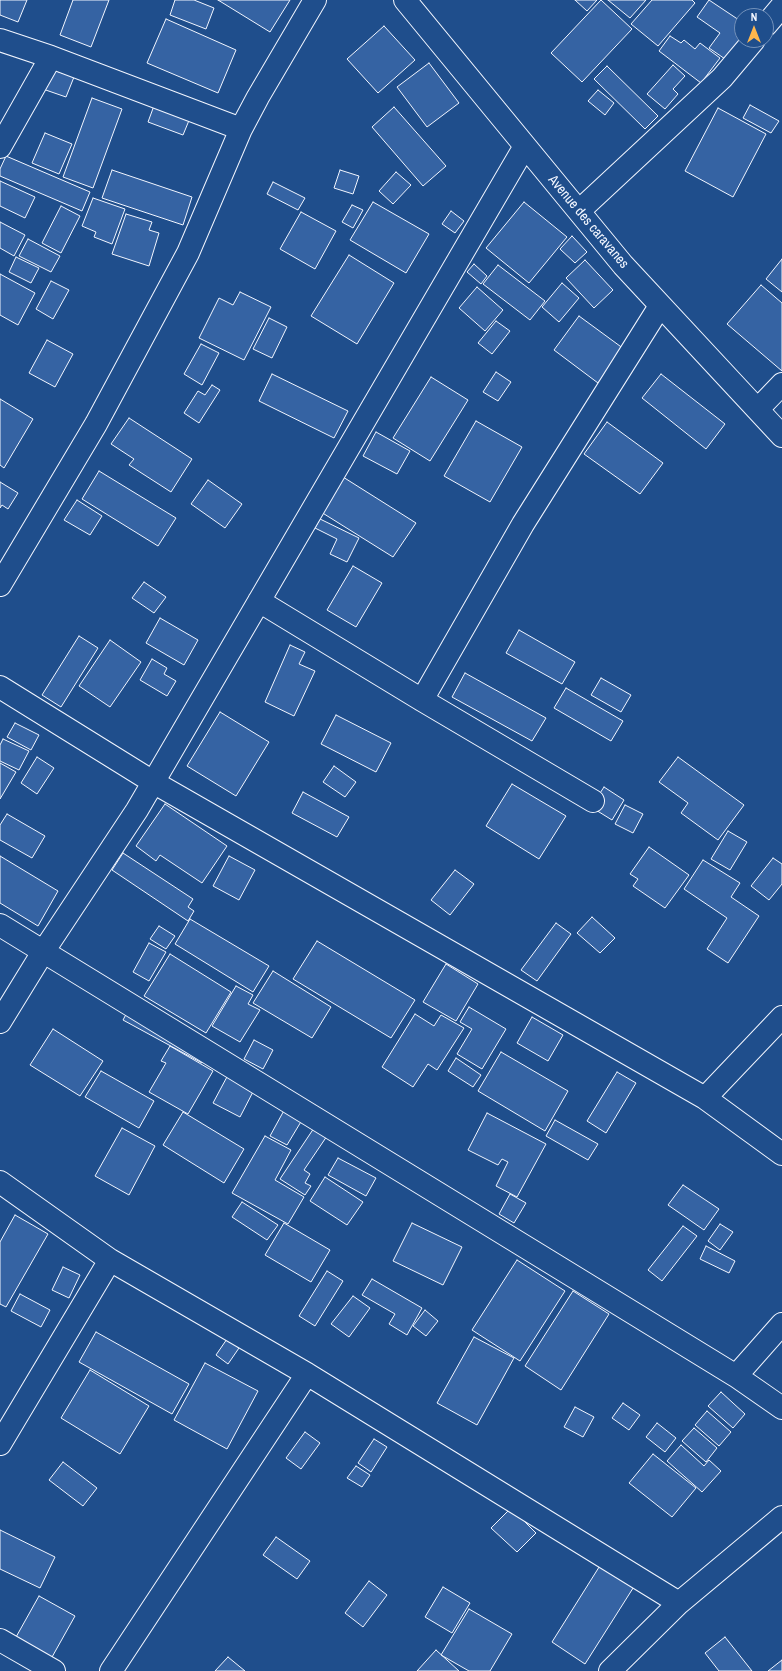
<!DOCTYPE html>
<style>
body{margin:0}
#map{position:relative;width:782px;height:1671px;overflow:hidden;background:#1f4e8c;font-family:"Archivo Narrow",sans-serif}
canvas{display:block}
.north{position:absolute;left:734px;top:8px;width:40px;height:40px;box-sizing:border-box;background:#1f4e8c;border:1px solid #7391ba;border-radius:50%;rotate:0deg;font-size:11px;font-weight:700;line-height:16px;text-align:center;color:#f2f6ff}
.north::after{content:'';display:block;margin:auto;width:14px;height:18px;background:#ffb74d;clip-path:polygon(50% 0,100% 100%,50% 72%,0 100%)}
</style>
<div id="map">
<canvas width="782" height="1671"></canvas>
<div class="north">N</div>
</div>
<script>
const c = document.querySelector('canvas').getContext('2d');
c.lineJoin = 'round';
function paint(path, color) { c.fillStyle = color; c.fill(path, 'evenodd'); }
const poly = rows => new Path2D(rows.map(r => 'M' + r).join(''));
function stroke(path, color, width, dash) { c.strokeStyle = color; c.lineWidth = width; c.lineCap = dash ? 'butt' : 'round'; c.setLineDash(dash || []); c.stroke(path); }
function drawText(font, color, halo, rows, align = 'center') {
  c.font = font + ' "Archivo Narrow",sans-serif'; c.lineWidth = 3; c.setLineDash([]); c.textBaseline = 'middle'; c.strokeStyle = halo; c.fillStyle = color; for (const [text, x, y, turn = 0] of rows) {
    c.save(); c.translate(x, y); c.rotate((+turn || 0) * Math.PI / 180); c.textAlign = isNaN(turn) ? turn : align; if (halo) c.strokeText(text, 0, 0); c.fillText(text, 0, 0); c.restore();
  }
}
const building = poly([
 [0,0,27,0,18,22,0,15,0,0],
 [73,0,109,0,91,47,60,35,73,0],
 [175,0,194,0,214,8,206,29,170,15,175,0],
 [218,0,290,0,270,32,218,0],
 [575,0,597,0,587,11,575,0],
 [601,0,632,29,582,82,551,53,601,0],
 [608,0,646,0,630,18,608,0],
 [652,0,692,0,695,3,658,46,631,24,652,0],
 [709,0,742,22,742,40,728,61,709,48,720,33,697,17,709,0],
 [166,19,236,50,218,93,147,63,166,19],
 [384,26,415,60,378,93,347,59,384,26],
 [670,36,681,43,684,40,695,49,700,43,720,58,701,83,659,51,670,36],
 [429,63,459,103,427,127,397,87,429,63],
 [673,65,685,76,673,89,678,94,665,109,647,94,673,65],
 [607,66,658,116,645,129,594,79,607,66],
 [44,67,74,77,66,97,37,87,44,67],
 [598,90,614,103,605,115,588,101,598,90],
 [92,98,122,109,93,188,63,177,92,98],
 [155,103,190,118,183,135,148,122,155,103],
 [750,105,779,121,771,133,743,118,750,105],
 [394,107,446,166,423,186,372,127,394,107],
 [718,108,766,134,733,197,685,171,718,108],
 [45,133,72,144,59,174,32,163,45,133],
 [6,156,90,192,82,211,0,176,0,169,6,156],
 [112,170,192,197,183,225,102,198,112,170],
 [340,170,359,176,353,194,334,188,340,170],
 [396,172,411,185,393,204,379,191,396,172],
 [0,181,35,197,25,218,0,206,0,181],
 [273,182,305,198,298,210,267,194,273,182],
 [93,198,125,209,112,244,94,237,96,232,82,226,93,198],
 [373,202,429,234,406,273,350,240,373,202],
 [524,202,567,237,529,283,486,248,524,202],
 [352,205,363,210,353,228,342,222,352,205],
 [61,206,80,216,61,253,42,243,61,206],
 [451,211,464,221,455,233,442,224,451,211],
 [301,212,336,231,315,269,280,249,301,212],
 [126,214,152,222,149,230,159,233,149,266,112,254,126,214],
 [0,222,25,235,14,256,0,248,0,222],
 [572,236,587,252,575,263,560,249,572,236],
 [28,239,60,256,51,272,19,256,28,239],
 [349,255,394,283,357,344,311,316,349,255],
 [16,257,39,268,31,283,9,272,16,257],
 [782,259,782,292,766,279,782,259],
 [585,260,613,290,594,308,566,278,585,260],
 [474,264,487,276,481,284,467,272,474,264],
 [498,265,545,301,530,320,483,284,498,265],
 [0,274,35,293,18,325,0,315,0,274],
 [51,281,69,290,53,319,36,309,51,281],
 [562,283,579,298,559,322,542,307,562,283],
 [761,285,782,303,782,371,727,324,761,285],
 [477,287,503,310,485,331,459,308,477,287],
 [240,292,271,307,244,360,199,338,219,298,233,305,240,292],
 [579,316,624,349,598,383,554,350,579,316],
 [269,318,287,327,272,358,253,349,269,318],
 [496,321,510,331,492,354,478,343,496,321],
 [47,340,73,354,55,387,29,373,47,340],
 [201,344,219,353,202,385,184,374,201,344],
 [496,372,511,382,498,401,483,392,496,372],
 [272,374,348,411,334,438,259,401,272,374],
 [661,374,725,424,706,449,642,398,661,374],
 [431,377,468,400,430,461,393,438,431,377],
 [212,385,220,390,199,423,184,413,198,391,205,395,212,385],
 [0,399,33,419,4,468,0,465,0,399],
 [129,418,192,459,171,492,129,465,134,459,111,444,129,418],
 [476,421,522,447,490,502,444,476,476,421],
 [607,422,663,463,640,494,584,454,607,422],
 [376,432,410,451,397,474,363,456,376,432],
 [99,471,176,518,158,546,82,499,99,471],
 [343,477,416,523,393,557,321,512,343,477],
 [208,480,242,504,225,528,191,504,208,480],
 [0,482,18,493,8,509,2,505,0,508,0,482],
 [77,500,102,516,90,535,64,520,77,500],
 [320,519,359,538,347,562,330,554,337,539,315,528,320,519],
 [353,566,382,583,356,627,327,610,353,566],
 [144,582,166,597,154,613,132,598,144,582],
 [160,618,198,640,184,665,146,643,160,618],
 [519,630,575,662,562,684,506,653,519,630],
 [79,636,98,648,61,707,42,695,79,636],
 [110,640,141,662,110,707,79,686,110,640],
 [290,645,305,652,299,664,315,671,294,716,265,702,290,645],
 [152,659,167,668,164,674,176,681,167,696,140,680,152,659],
 [465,673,546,718,532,741,452,697,465,673],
 [601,678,631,695,621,712,591,695,601,678],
 [566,688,623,721,611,741,554,708,566,688],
 [220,712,269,742,236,796,187,766,220,712],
 [336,715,391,743,376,772,321,744,336,715],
 [15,723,39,735,31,750,7,737,15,723],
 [3,739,29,751,19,770,0,761,0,745,3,739],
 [37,757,54,768,37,794,21,783,37,757],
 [678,757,744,805,718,840,681,813,688,803,659,782,678,757],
 [0,763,16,772,0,799,0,763],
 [334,766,356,782,345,797,323,782,334,766],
 [512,784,566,816,539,859,486,826,512,784],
 [604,787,624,800,612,820,591,807,604,787],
 [303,792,349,817,337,837,292,813,303,792],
 [165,804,227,846,202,883,160,855,156,861,136,846,165,804],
 [625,805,643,814,633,833,615,824,625,805],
 [7,814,45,836,32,858,0,840,0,825,7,814],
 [728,831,747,842,730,870,711,859,728,831],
 [649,847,689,875,665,908,633,886,638,879,630,874,649,847],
 [123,853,193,899,188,907,194,911,188,921,112,870,123,853],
 [0,856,58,891,38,926,0,903,0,856],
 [229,856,255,870,239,900,213,886,229,856],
 [773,858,782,864,782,884,769,900,751,886,773,858],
 [703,860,740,883,731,897,759,916,728,963,707,949,727,918,684,889,703,860],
 [455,870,474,884,450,915,431,900,455,870],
 [592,917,615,938,600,953,577,933,592,917],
 [190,919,269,966,253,992,175,944,190,919],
 [556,923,571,934,537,981,521,970,556,923],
 [159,926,175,936,166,949,150,939,159,926],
 [317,941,415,1000,391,1038,293,979,317,941],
 [149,943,166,952,149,981,133,972,149,943],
 [170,954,231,992,206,1033,144,996,170,954],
 [446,964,478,984,456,1021,423,1002,446,964],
 [273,971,331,1007,312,1038,253,1003,273,971],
 [236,986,253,995,248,1004,260,1010,240,1042,212,1026,236,986],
 [131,1005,210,1049,202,1063,123,1020,131,1005],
 [469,1007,506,1029,482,1069,457,1054,472,1029,460,1022,469,1007],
 [415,1014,434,1026,441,1015,464,1028,437,1070,428,1064,413,1087,382,1067,415,1014],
 [532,1017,563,1035,548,1061,517,1043,532,1017],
 [53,1029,103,1061,80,1096,30,1065,53,1029],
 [254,1040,273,1050,263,1069,244,1059,254,1040],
 [170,1046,213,1071,188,1114,149,1092,166,1063,161,1061,170,1046],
 [501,1052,568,1091,545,1131,478,1091,501,1052],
 [456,1058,481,1075,473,1087,448,1071,456,1058],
 [101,1071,154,1101,139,1128,85,1097,101,1071],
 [617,1072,636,1083,606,1133,587,1121,617,1072],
 [228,1075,255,1088,240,1117,213,1103,228,1075],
 [287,1105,305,1115,287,1145,270,1136,287,1105],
 [183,1112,244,1149,224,1183,163,1145,183,1112],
 [487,1113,546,1144,517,1197,496,1186,508,1162,502,1159,498,1165,468,1150,487,1113],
 [555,1120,598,1144,588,1160,546,1136,555,1120],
 [122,1128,155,1146,129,1195,95,1176,122,1128],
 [314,1128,327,1136,304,1170,310,1174,305,1183,311,1186,305,1195,280,1179,314,1128],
 [265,1136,291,1150,275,1180,304,1197,288,1224,232,1193,265,1136],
 [338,1158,376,1178,366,1196,328,1175,338,1158],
 [325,1177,363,1202,347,1225,310,1201,325,1177],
 [683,1185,719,1209,704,1230,668,1205,683,1185],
 [510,1194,526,1203,514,1223,499,1214,510,1194],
 [242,1202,278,1225,267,1240,232,1217,242,1202],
 [15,1215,48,1234,6,1307,0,1304,0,1242,15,1215],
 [284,1223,330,1250,311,1282,265,1255,284,1223],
 [412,1223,462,1247,443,1285,393,1261,412,1223],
 [720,1224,733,1232,720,1250,708,1241,720,1224],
 [683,1226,697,1236,662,1281,648,1270,683,1226],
 [706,1246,735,1261,729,1273,700,1259,706,1246],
 [517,1260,565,1291,520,1361,472,1330,517,1260],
 [63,1267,80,1275,69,1298,52,1290,63,1267],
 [327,1271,343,1281,315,1326,299,1316,327,1271],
 [372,1279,422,1308,407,1335,389,1324,395,1314,362,1295,372,1279],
 [573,1291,609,1314,561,1390,525,1366,573,1291],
 [20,1294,50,1310,41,1327,11,1311,20,1294],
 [353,1296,370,1308,349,1337,331,1324,353,1296],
 [425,1310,438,1321,426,1336,413,1326,425,1310],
 [96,1332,189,1384,172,1414,79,1362,96,1332],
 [474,1337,514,1358,477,1425,437,1403,474,1337],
 [227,1339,239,1348,228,1364,216,1355,227,1339],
 [205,1363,258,1391,227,1449,174,1420,205,1363],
 [90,1370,149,1406,120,1454,61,1418,90,1370],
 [721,1392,745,1414,733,1428,708,1406,721,1392],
 [623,1403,640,1415,629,1430,612,1418,623,1403],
 [575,1407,594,1417,583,1437,564,1427,575,1407],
 [707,1411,731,1432,719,1446,695,1425,707,1411],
 [657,1423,676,1438,665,1452,646,1437,657,1423],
 [694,1428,717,1448,706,1462,682,1441,694,1428],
 [305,1432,320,1443,301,1469,286,1458,305,1432],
 [374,1439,387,1447,371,1472,358,1463,374,1439],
 [681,1445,704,1466,709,1460,721,1471,702,1492,667,1461,681,1445],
 [653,1454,696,1488,672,1517,629,1483,653,1454],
 [63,1462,97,1488,83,1506,49,1480,63,1462],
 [356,1466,370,1475,362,1487,347,1478,356,1466],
 [511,1508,536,1533,517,1552,491,1528,511,1508],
 [0,1530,55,1557,40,1588,0,1569,0,1530],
 [276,1537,310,1561,297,1579,263,1555,276,1537],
 [601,1564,635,1585,585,1664,552,1642,601,1564],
 [369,1581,387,1595,363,1627,345,1613,369,1581],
 [443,1587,470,1603,452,1633,425,1617,443,1587],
 [39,1596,75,1616,47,1666,11,1646,39,1596],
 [469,1609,512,1634,490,1671,469,1671,441,1655,469,1609],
 [725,1637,752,1671,719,1671,705,1653,725,1637],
 [436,1650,459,1671,417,1671,436,1650],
 [228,1657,245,1671,215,1671,228,1657],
 [782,1660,782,1671,768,1671,782,1660]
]);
paint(building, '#3563a3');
stroke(building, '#f2f6ff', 1);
const minor = poly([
 [405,0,623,265,782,436],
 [766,25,782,6],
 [0,40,51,57,241,129],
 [0,147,51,57],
 [579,211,722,78,754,40],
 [758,409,782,384],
 [0,585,96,424,188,253,241,129,258,97,315,0],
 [259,601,422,700,593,801],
 [0,687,153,782,705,1098,782,1154],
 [422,700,523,524,660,306],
 [0,925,736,1376,782,1408],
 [0,1022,43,952,137,810,525,146],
 [705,1098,782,1017],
 [0,1182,110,1260,307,1374,679,1603],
 [736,1376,782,1324],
 [0,1444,110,1260],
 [0,1640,54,1671],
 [111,1671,307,1374],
 [610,1671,679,1603,782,1517]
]);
stroke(minor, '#f2f6ff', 24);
stroke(minor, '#1f4e8c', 22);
drawText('14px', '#f2f6ff', '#1f4e8c', [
 ["Avenue des caravanes",588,222,50]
]);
</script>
